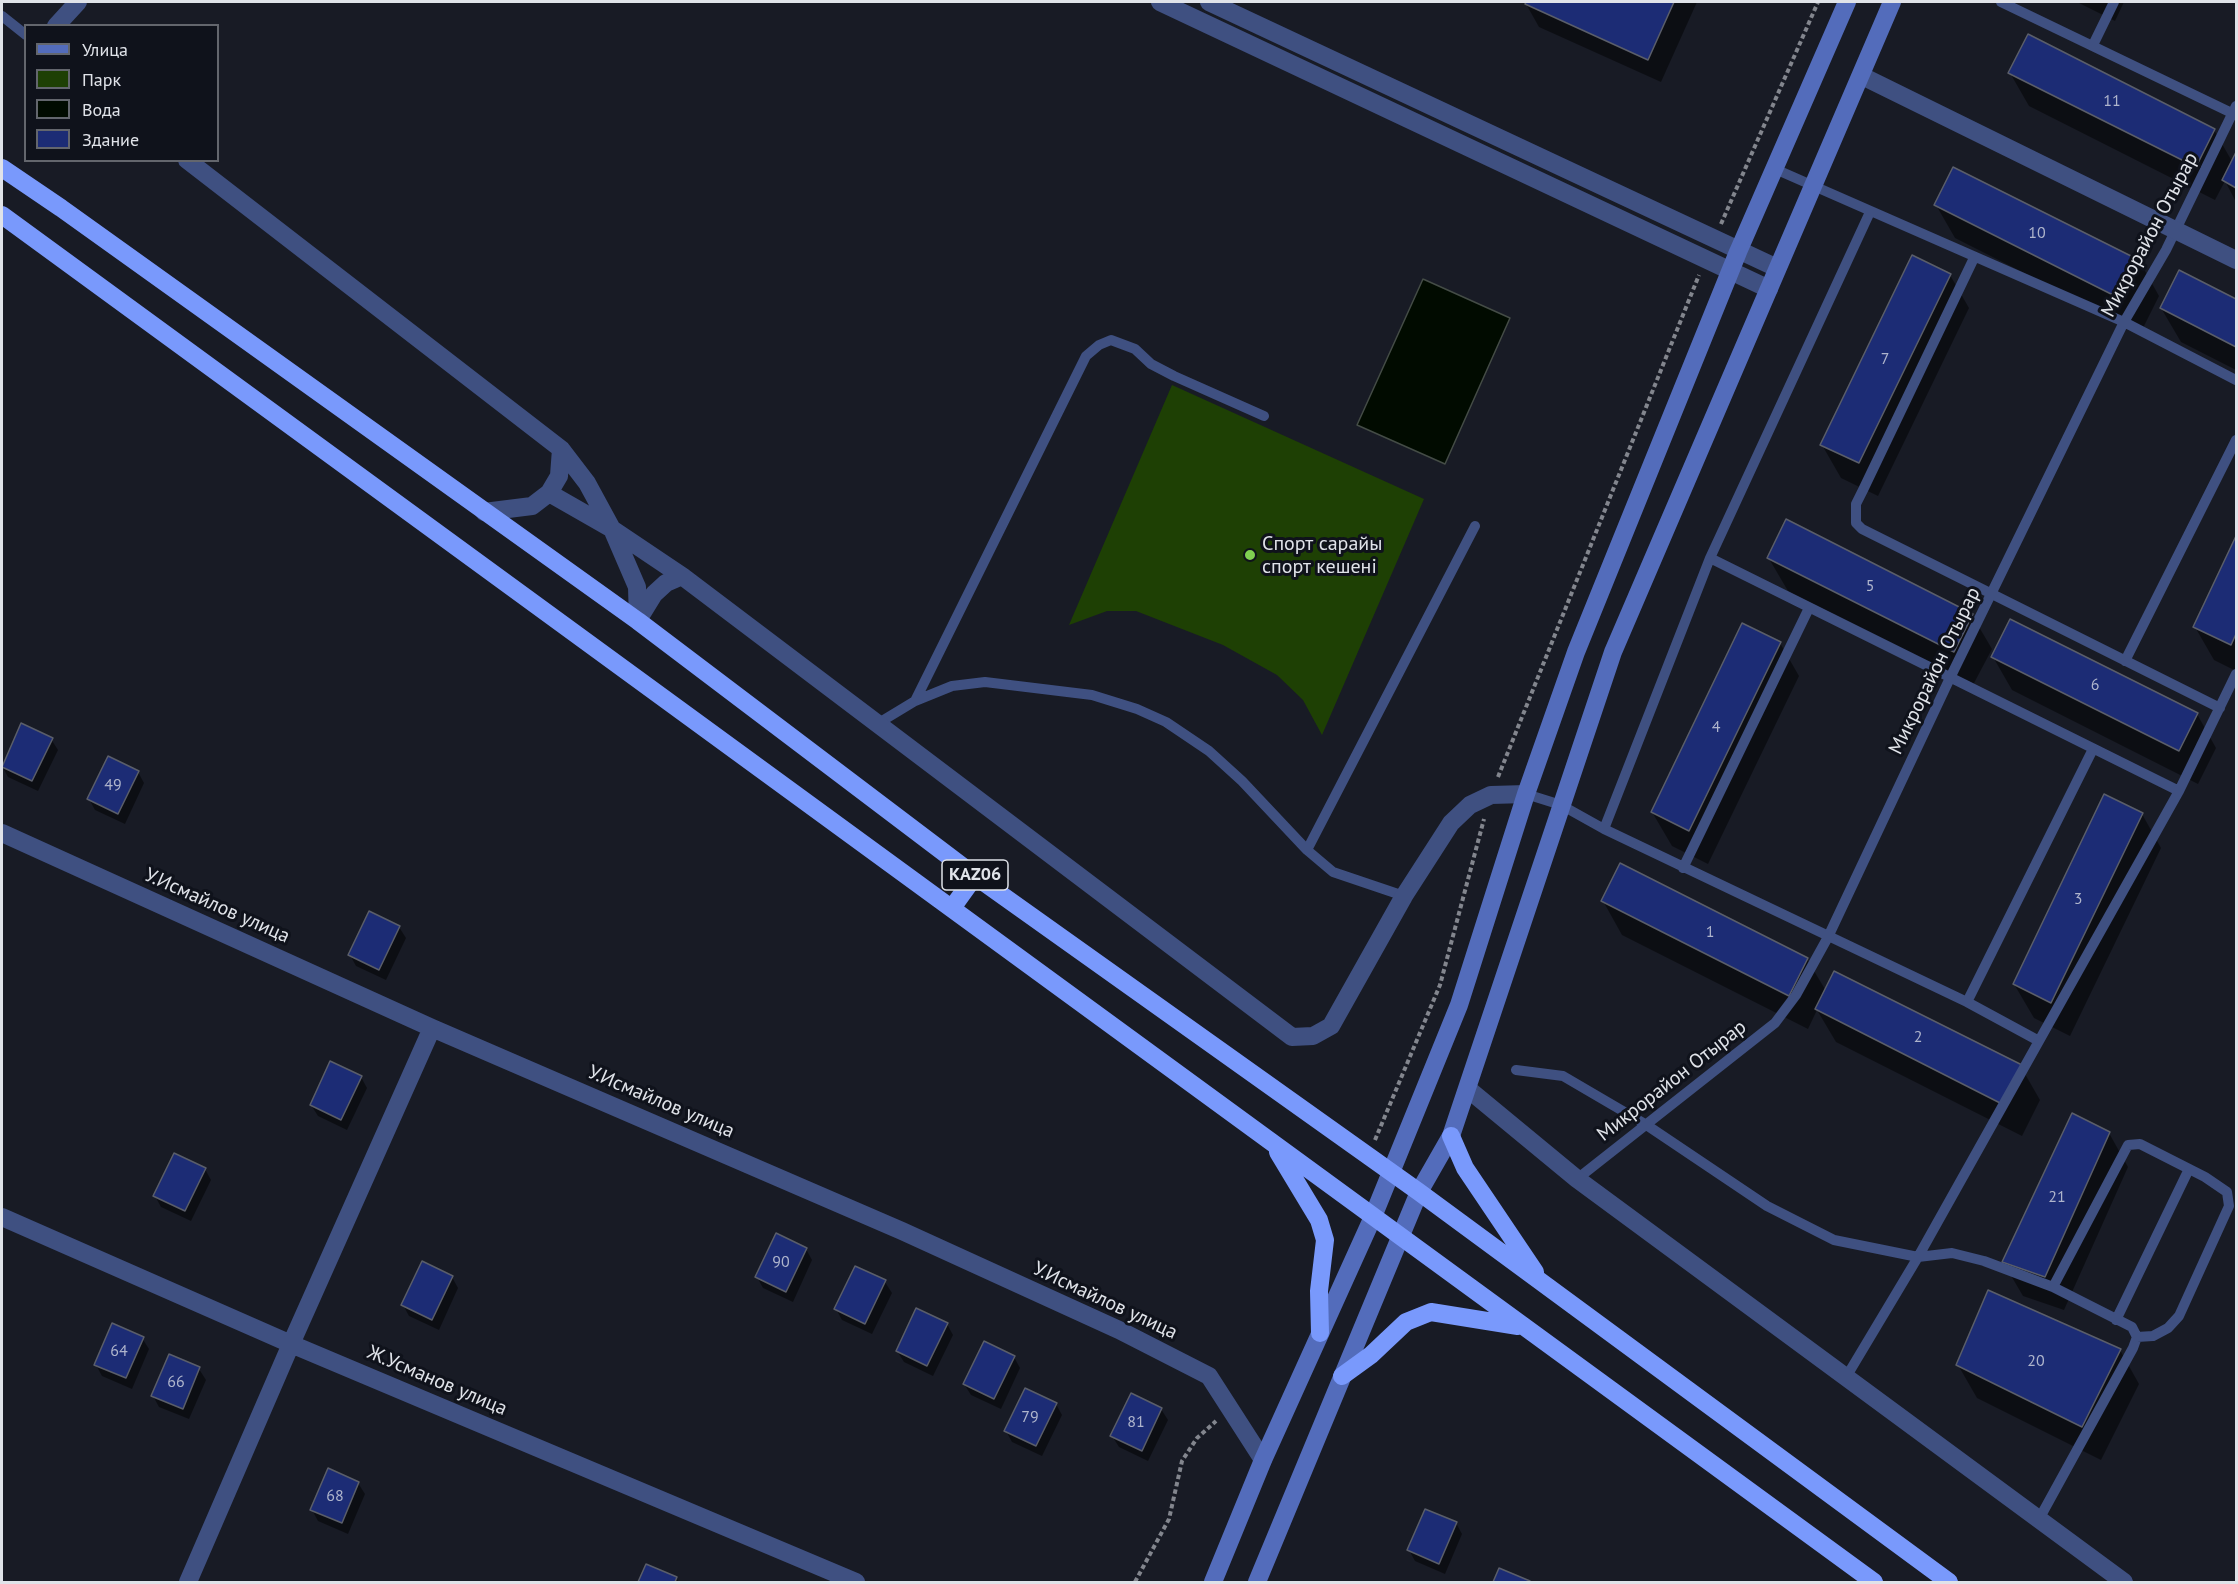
<!DOCTYPE html>
<meta charset="utf-8">
<style>
body{margin:0}
#map{position:relative;width:2238px;height:1584px;overflow:hidden;background:#181b25;font-family:"PT Sans",sans-serif}
canvas{display:block}
.frame{position:absolute;inset:0;border:3px solid #e0e3e9;pointer-events:none}
.legend{position:absolute;left:24px;top:24px;width:195px;height:138px;box-sizing:border-box;background:#0f121b;border:2px solid #63666d;margin:0;padding:8px 10px;list-style:none;font-size:18px;color:#e0e3e9}
.legend li{display:flex;align-items:center;gap:12px;height:30px}
.legend b{width:30px;border:2px solid #63666d}
</style>
<div id="map">
<canvas width="2238" height="1584"></canvas>
<div class="frame"></div>
<ul class="legend">
<li><b style="height:8px;background:#536cbb"></b>Улица</li>
<li><b style="height:16px;background:#1e4004"></b>Парк</li>
<li><b style="height:16px;background:#010b00"></b>Вода</li>
<li><b style="height:16px;background:#1c2c75"></b>Здание</li>
</ul>
</div>
<script>
const c = document.querySelector('canvas').getContext('2d');
c.lineJoin = 'round';
function paint(path, color) { c.fillStyle = color; c.fill(path, 'evenodd'); }
const poly = rows => new Path2D(rows.map(r => 'M' + r).join(''));
function stroke(path, color, width, dash) { c.strokeStyle = color; c.lineWidth = width; c.lineCap = dash ? 'butt' : 'round'; c.setLineDash(dash || []); c.stroke(path); }
function drawText(font, color, halo, rows, align = 'center') {
  c.font = font + ' "PT Sans",sans-serif'; c.lineWidth = 6; c.setLineDash([]); c.textBaseline = 'middle'; c.strokeStyle = halo; c.fillStyle = color; for (const [text, x, y, turn = 0] of rows) {
    c.save(); c.translate(x, y); c.rotate((+turn || 0) * Math.PI / 180); c.textAlign = isNaN(turn) ? turn : align; if (halo) c.strokeText(text, 0, 0); c.fillText(text, 0, 0); c.restore();
  }
}
paint(poly([
 [1172,385,1424,499,1322,735,1303,700,1277,675,1223,645,1136,611,1107,611,1069,625]
]), '#1e4004');
const water = poly([
 [1423,279,1510,318,1445,464,1357,425,1423,279]
]);
paint(water, '#010b00');
stroke(water, '#444c46', 1.5);
paint(poly([
 [1528,2,1697,2,1661,82,1539,27,1526,4],
 [2077,2,2124,2,2115,21],
 [2010,73,2214,130,2233,163,2236,155,2236,202,2225,181,2215,200,2029,106],
 [1936,205,2140,262,2159,296,2141,332,1955,238],
 [2179,272,2236,301,2236,370,2181,342,2161,308],
 [1950,275,1969,308,1878,496,1841,478,1822,445],
 [2236,540,2236,671,2214,660,2195,627],
 [1768,557,1972,615,1992,649,1973,685,1788,591],
 [1780,643,1799,676,1708,864,1672,846,1652,812],
 [1993,657,2197,714,2216,748,2198,784,2012,690],
 [22,725,51,739,58,750,38,791,8,777,2,766],
 [138,772,144,783,125,824,95,810,89,799],
 [2142,814,2161,848,2070,1036,2034,1018,2014,984],
 [1603,901,1807,959,1826,991,2021,1067,2040,1100,2022,1136,1836,1042,1817,1010,1808,1029,1622,935],
 [399,927,406,938,386,980,356,966,350,955],
 [361,1077,367,1088,347,1130,318,1116,311,1105],
 [2109,1133,2128,1167,2064,1310,2023,1296,2003,1262],
 [205,1169,211,1180,191,1221,161,1207,155,1196],
 [806,1249,812,1260,793,1302,763,1288,757,1277],
 [452,1277,458,1288,439,1330,409,1316,403,1305],
 [885,1282,892,1293,872,1334,842,1320,836,1309],
 [947,1324,953,1335,933,1376,904,1362,897,1351],
 [142,1338,149,1349,132,1389,102,1376,96,1365],
 [2120,1350,2139,1384,2101,1460,1977,1398,1958,1365],
 [1014,1357,1020,1368,1001,1409,971,1395,964,1384],
 [199,1369,206,1380,189,1419,159,1407,153,1396],
 [1056,1404,1062,1415,1042,1456,1012,1442,1006,1431],
 [1161,1409,1168,1420,1148,1461,1119,1447,1112,1436],
 [358,1483,365,1494,348,1534,318,1521,312,1510],
 [1456,1523,1462,1534,1445,1574,1415,1561,1409,1550],
 [647,1566,676,1578,679,1582,640,1582]
]), '#0007');
const building = poly([
 [1526,2,1674,2,1648,60,1525,4,1526,2],
 [2028,34,2215,129,2196,167,2008,73,2028,34],
 [2236,152,2236,188,2222,180,2236,152],
 [1953,167,2141,261,2121,299,1934,205,1953,167],
 [1912,255,1951,274,1859,463,1820,445,1912,255],
 [2179,270,2236,299,2236,347,2160,308,2179,270],
 [1786,519,1973,614,1954,652,1767,558,1786,519],
 [2236,536,2236,634,2231,645,2193,627,2236,536],
 [2010,619,2198,713,2179,751,1991,657,2010,619],
 [1742,623,1781,642,1689,831,1651,812,1742,623],
 [21,723,53,738,32,781,2,767,21,723],
 [108,756,139,771,118,814,87,799,108,756],
 [2104,794,2143,813,2051,1003,2013,984,2104,794],
 [1620,863,1808,958,1789,996,1601,901,1620,863],
 [369,911,400,926,379,970,348,955,369,911],
 [1834,971,2022,1065,2002,1104,1815,1009,1834,971],
 [330,1061,362,1076,341,1120,310,1105,330,1061],
 [2072,1113,2110,1132,2045,1277,2002,1262,2072,1113],
 [174,1153,206,1168,185,1211,153,1196,174,1153],
 [776,1233,807,1248,786,1292,755,1277,776,1233],
 [422,1261,453,1276,432,1320,401,1305,422,1261],
 [855,1266,886,1280,865,1324,834,1309,855,1266],
 [1988,1290,2121,1349,2082,1427,1956,1365,1988,1290],
 [916,1308,948,1323,927,1366,896,1351,916,1308],
 [112,1323,144,1337,126,1378,94,1365,112,1323],
 [984,1341,1015,1356,994,1399,963,1384,984,1341],
 [169,1354,200,1367,183,1409,151,1396,169,1354],
 [1025,1388,1057,1403,1036,1446,1004,1431,1025,1388],
 [1131,1393,1162,1408,1142,1451,1110,1436,1131,1393],
 [328,1468,359,1482,342,1523,310,1510,328,1468],
 [1425,1509,1457,1522,1439,1564,1407,1550,1425,1509],
 [646,1564,677,1577,675,1582,638,1582,646,1564],
 [1499,1568,1530,1581,1530,1582,1493,1582,1499,1568]
]);
paint(building, '#1c2c75');
stroke(building, '#5a5e6a', 1.5);
stroke(poly([
 [1721,224,1818,2],
 [1498,777,1699,275],
 [1375,1140,1440,985,1484,819],
 [1135,1582,1169,1519,1182,1461,1197,1438,1216,1421]
]), '#83868e', 4, [4.5, 3]);
stroke(poly([
 [2001,2,2236,115],
 [2,16,26,35],
 [2093,45,2114,2],
 [1775,169,2124,322,2236,380],
 [1974,258,1863,490,1856,504,1856,523,1862,529,2220,708],
 [1710,558,2179,791],
 [2125,661,2236,440],
 [915,701,1086,356,1099,345,1111,340,1135,349,1151,364,1174,376,1264,416],
 [877,724,915,701,952,686,985,682,1092,695,1137,709,1166,722,1209,751,1242,781,1307,850,1333,872,1404,896],
 [1526,794,1561,805,1604,829,1967,1002,2039,1041],
 [1604,829,1710,558,1870,212],
 [1307,850,1475,526],
 [1683,868,1809,608],
 [1967,1002,2093,749],
 [1516,1070,1563,1076,1645,1124,1767,1206,1834,1240,1918,1257,1952,1253,1984,1261,2053,1287,2132,1327,2137,1337,2133,1348,2038,1521],
 [1577,1179,1775,1023,1796,995,1828,937,1950,678,2124,322,2166,250,2236,106],
 [2053,1287,2128,1145,2140,1144,2205,1177,2227,1192,2229,1206,2179,1316,2168,1328,2153,1336,2137,1337],
 [2116,1320,2189,1169],
 [1845,1379,1918,1257,2179,791,2236,674]
]), '#3f5081', 10);
stroke(poly([
 [1160,2,1769,289],
 [1209,2,1777,268],
 [56,26,78,2],
 [1862,76,2236,260],
 [187,160,561,449,587,483,612,529,637,587,638,621],
 [549,493,612,529,682,576,1292,1037,1313,1036,1331,1026,1404,896,1451,823,1470,805,1491,795,1526,794],
 [484,512,532,506,549,493,559,476,561,449],
 [638,620,654,594,666,583,682,576],
 [2,833,432,1028,902,1231,1119,1330,1209,1376,1263,1460],
 [1468,1089,1577,1179,2124,1582],
 [2,1217,291,1344,856,1582],
 [188,1582,291,1344,432,1028]
]), '#3f5081', 18);
stroke(poly([
 [1213,1582,1263,1460,1372,1219,1459,1005,1526,794,1576,652,1738,252,1847,2],
 [1257,1582,1419,1192,1451,1136,1613,652,1892,2]
]), '#536cbb', 18);
stroke(poly([
 [2,168,61,208,638,621,975,876,1419,1192,1949,1582],
 [2,215,1874,1582],
 [952,908,975,876],
 [1451,1136,1465,1168,1535,1272],
 [1278,1152,1319,1220,1325,1240,1319,1291,1320,1333],
 [1342,1376,1371,1355,1406,1322,1431,1312,1518,1326]
]), '#7999fc', 18);
for (const [x, y, r, color] of [
 [1250,555,6,"#80d051"]
]) { const dot = new Path2D(); dot.arc(x, y, r, 0, 2 * Math.PI); c.fillStyle = color; c.fill(dot); stroke(dot, '#0f121b', 2); }
drawText('16px', '#afb5cc', null, [
 ["11",2112,101],
 ["10",2037,233],
 ["7",1885,359],
 ["5",1870,586],
 ["6",2095,685],
 ["4",1716,727],
 ["49",113,785],
 ["3",2078,899],
 ["1",1710,932],
 ["2",1918,1037],
 ["21",2057,1197],
 ["90",781,1262],
 ["64",119,1351],
 ["20",2036,1361],
 ["66",176,1382],
 ["79",1030,1417],
 ["81",1136,1422],
 ["68",335,1496]
]);
for (const [x, y, w] of [
 [975,875,66]
]) { const box = new Path2D(); box.roundRect(x - w / 2, y - 15, w, 30, 4.5); c.fillStyle = '#0f121b'; c.fill(box); stroke(box, '#e0e3e9', 1.5); }
drawText('bold 18px', '#e0e3e9', null, [
 ["KАZ06",975,875]
]);
drawText('20px', '#e0e3e9', '#0f121b', [
 ["Микрорайон Отырар",2150,235,-62],
 ["Микрорайон Отырар",1935,671,-64],
 ["У.Исмайлов улица",217,906,24],
 ["Микрорайон Отырар",1672,1081,-38],
 ["У.Исмайлов улица",661,1102,23],
 ["У.Исмайлов улица",1105,1301,25],
 ["Ж.Усманов улица",437,1381,23]
]);
drawText('20px', '#e0e3e9', '#0f121b', [
 ["Спорт сарайы",1262,544],
 ["спорт кешені",1262,567]
], 'left');
</script>
